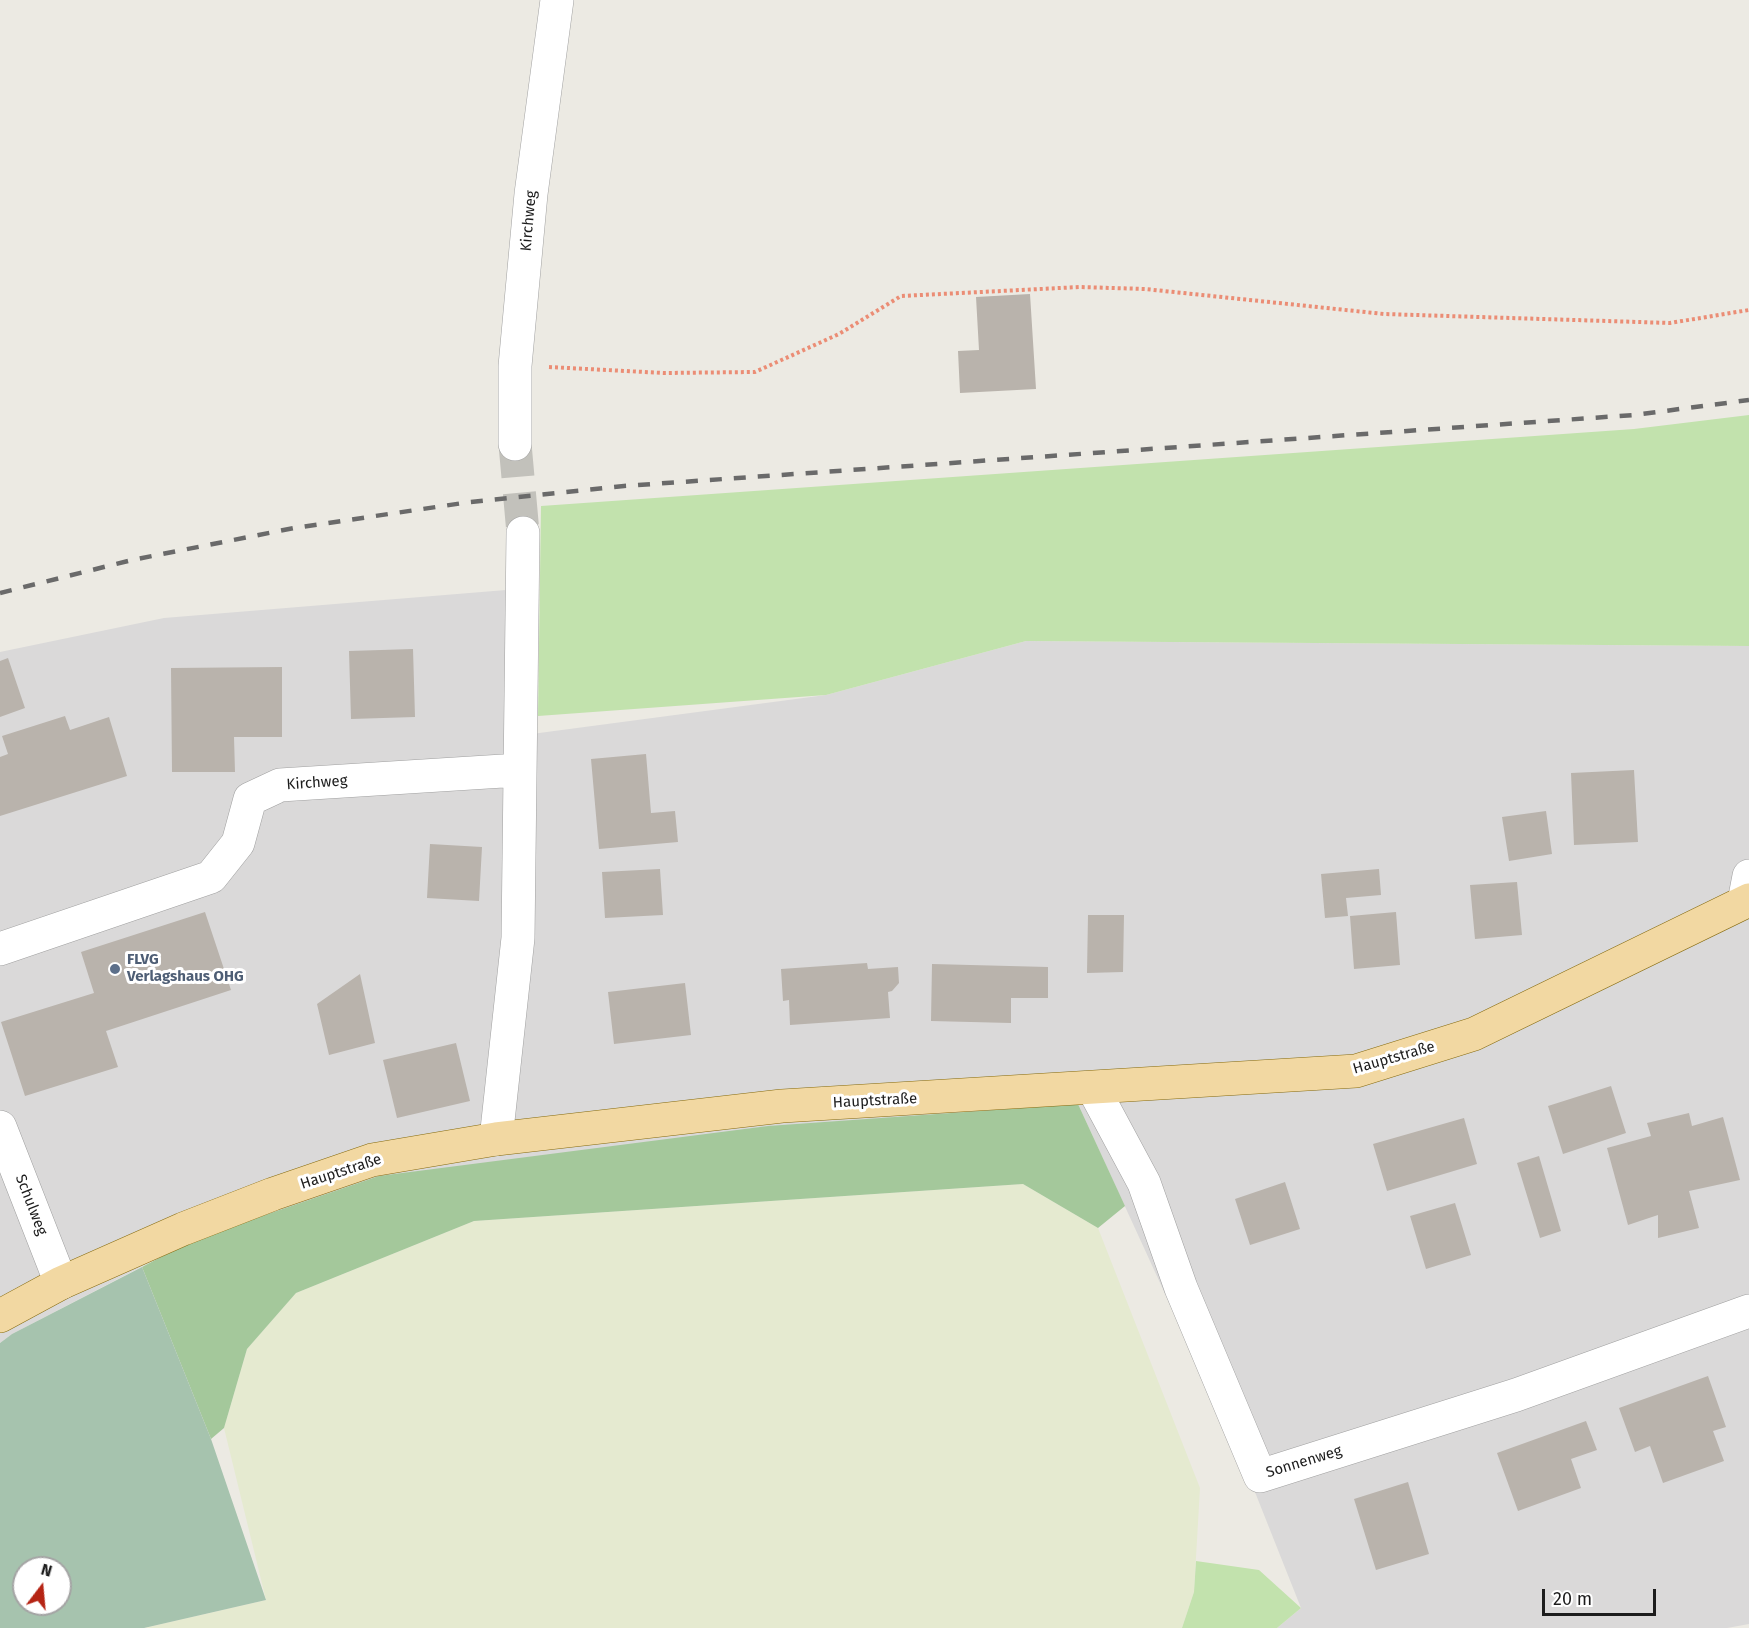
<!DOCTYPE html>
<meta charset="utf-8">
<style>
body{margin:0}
#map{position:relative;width:1749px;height:1628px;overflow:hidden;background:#eceae3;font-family:"Fira Sans",sans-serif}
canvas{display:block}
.north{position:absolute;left:12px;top:1556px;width:60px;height:60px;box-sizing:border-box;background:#fff;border:2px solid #a4a4a4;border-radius:50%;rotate:16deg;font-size:16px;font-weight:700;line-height:24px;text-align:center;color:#1c1c1c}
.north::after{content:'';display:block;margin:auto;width:21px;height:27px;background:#b52414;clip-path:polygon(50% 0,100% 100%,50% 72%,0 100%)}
.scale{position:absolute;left:1542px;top:1589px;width:114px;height:27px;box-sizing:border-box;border:3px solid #1c1c1c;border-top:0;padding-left:8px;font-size:18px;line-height:21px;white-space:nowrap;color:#1c1c1c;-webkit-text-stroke:4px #fff;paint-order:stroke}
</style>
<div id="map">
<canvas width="1749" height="1628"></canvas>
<div class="north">N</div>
<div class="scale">20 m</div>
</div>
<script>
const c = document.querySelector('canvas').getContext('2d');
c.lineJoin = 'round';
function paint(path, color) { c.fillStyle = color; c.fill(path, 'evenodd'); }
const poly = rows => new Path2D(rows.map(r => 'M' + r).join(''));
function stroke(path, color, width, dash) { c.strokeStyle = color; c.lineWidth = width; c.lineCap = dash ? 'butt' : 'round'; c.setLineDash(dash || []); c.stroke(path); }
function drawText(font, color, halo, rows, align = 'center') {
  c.font = font + ' "Fira Sans",sans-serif'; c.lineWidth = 6; c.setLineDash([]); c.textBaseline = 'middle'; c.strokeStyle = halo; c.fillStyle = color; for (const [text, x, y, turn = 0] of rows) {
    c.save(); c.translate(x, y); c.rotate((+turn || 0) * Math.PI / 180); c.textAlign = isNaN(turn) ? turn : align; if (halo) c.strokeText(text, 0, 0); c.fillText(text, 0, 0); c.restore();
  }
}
paint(poly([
 [506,590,509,737,826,695,1026,641,1749,646,1749,1624,1727,1628,1277,1628,1301,1608,1249,1477,1078,1104,195,1239,12,1334,0,1343,0,652,164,618]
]), '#dad9d9');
paint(poly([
 [1023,1184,1098,1228,1200,1488,1194,1592,1182,1628,144,1628,266,1600,224,1428,247,1349,296,1293,474,1221]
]), '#e5ead0');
paint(poly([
 [1749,415,1749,646,1026,641,826,695,538,716,541,506,1634,429],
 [1196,1561,1259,1570,1301,1608,1277,1628,1182,1628,1194,1592]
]), '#c2e2ad');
paint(poly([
 [1078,1104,1125,1206,1098,1228,1023,1184,474,1221,296,1293,247,1349,224,1428,211,1439,142,1267,195,1239,379,1176,768,1126]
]), '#a4c89b');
paint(poly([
 [142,1267,211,1439,266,1600,144,1628,0,1628,0,1343,12,1334],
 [24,1568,60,1568,60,1604,24,1604]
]), '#a6c3ae');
paint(poly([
 [1030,294,1036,389,960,393,958,351,979,350,976,297],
 [413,649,415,717,351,719,349,651],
 [8,658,25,708,0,717,0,661],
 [282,667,282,737,234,737,235,772,172,772,171,668],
 [65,716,70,730,109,717,127,776,0,816,0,757,8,754,2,736],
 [646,754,651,813,675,811,678,842,599,849,591,759],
 [1634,770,1638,842,1574,845,1571,773],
 [1546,811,1552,854,1509,861,1502,817],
 [430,844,482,847,479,901,427,898],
 [660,869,663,915,605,918,602,872],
 [1379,869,1381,895,1346,898,1348,916,1325,918,1321,874],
 [1517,882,1522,935,1475,939,1470,885],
 [205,912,231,990,106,1031,118,1067,25,1096,1,1022,94,993,81,952],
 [1396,912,1400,965,1354,969,1350,916],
 [1088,915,1124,915,1123,972,1087,973],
 [867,963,868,969,898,967,899,983,892,991,888,992,890,1018,790,1025,789,1000,783,1001,781,969],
 [932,964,1048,967,1048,998,1011,998,1011,1023,931,1021],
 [360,974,375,1043,329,1055,317,1004],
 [685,983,691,1035,614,1044,608,992],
 [456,1043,470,1101,397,1118,383,1060],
 [1611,1086,1626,1133,1563,1154,1548,1106],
 [1689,1113,1692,1126,1723,1117,1740,1180,1689,1191,1699,1228,1658,1238,1658,1215,1628,1225,1607,1148,1651,1136,1647,1123],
 [1464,1118,1477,1164,1387,1191,1373,1144],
 [1539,1156,1561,1231,1540,1238,1517,1163],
 [1285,1182,1300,1229,1250,1245,1235,1199],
 [1455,1203,1471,1255,1426,1269,1410,1216],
 [1708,1376,1726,1427,1713,1431,1724,1461,1663,1483,1650,1446,1635,1452,1619,1408],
 [1586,1421,1597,1450,1571,1459,1581,1488,1518,1511,1497,1453],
 [1408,1482,1429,1554,1376,1570,1354,1499]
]), '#b9b3ac');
stroke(poly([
 [515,444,523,533]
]), '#c2c1bb', 33, [33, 16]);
const minor = poly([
 [515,444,515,366,531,194,557,0],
 [1744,902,1749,876],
 [0,949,211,877,238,843,250,799,280,785,519,770],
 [1093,1088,1144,1183,1181,1288,1260,1476,1516,1395,1749,1311],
 [0,1127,61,1283],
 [496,1139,518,938,523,533]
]);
const major = poly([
 [0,1316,61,1283,183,1229,273,1194,372,1160,496,1139,782,1106,1356,1071,1474,1034,1749,900]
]);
stroke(minor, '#a0a0a0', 34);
stroke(major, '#866b0f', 34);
stroke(poly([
 [549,367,664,373,755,372,839,334,901,296,1080,287,1145,289,1384,314,1670,323,1749,310]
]), '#eb8d75', 4, [3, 3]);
stroke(minor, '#fff', 33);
stroke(major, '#f2d8a2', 33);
stroke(poly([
 [0,593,132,560,294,528,470,502,624,486,1634,415,1749,400]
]), '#6a6a6a', 4.5, [12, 12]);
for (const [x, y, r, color] of [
 [115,969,6,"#5c6f8a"]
]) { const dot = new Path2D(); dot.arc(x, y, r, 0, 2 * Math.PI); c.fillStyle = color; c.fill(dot); stroke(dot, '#fff', 2); }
drawText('15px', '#1c1c1c', '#fff', [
 ["Kirchweg",529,221,-85],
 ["Kirchweg",317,783,-4],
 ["Hauptstraße",1394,1058,-16],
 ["Hauptstraße",875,1101,-3],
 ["Hauptstraße",341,1172,-18],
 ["Schulweg",31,1205,69],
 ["Sonnenweg",1304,1462,-17]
]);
drawText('bold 15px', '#4e5e75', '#fff', [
 ["FLVG",127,960],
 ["Verlagshaus OHG",127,977]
], 'left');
</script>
